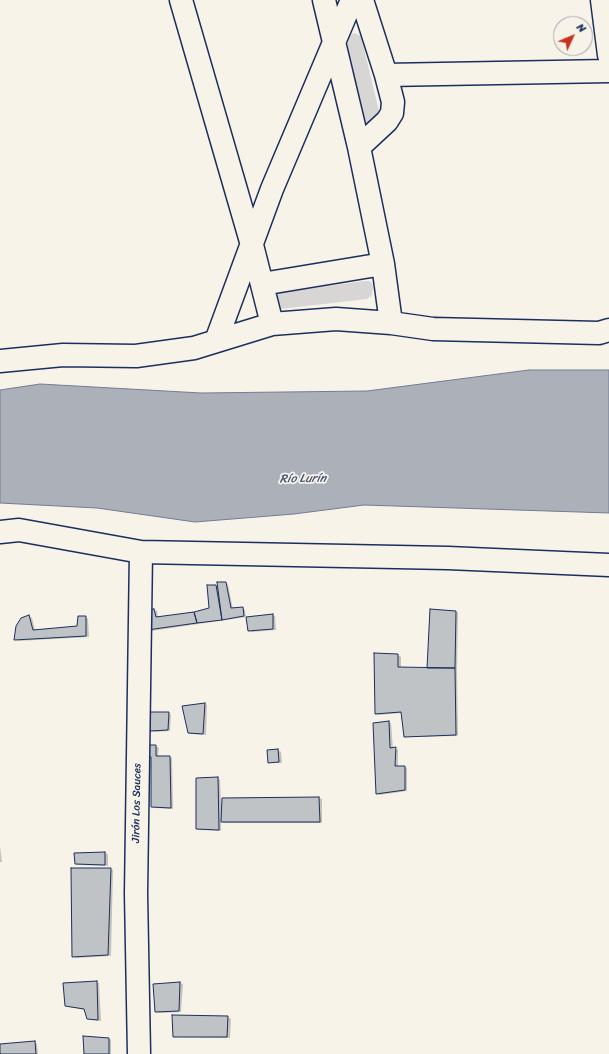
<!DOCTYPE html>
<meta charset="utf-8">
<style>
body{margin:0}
#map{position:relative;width:609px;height:1054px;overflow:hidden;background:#f7f3e8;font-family:Sriracha,sans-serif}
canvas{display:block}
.north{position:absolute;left:553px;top:16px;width:40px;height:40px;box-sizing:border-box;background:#f7f3e8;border:1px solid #9fa5b1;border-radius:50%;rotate:46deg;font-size:11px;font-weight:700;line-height:16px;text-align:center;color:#1b2f5e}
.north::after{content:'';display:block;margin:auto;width:14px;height:18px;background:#c8321e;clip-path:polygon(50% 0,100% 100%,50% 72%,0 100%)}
</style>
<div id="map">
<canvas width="609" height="1054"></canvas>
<div class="north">N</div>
</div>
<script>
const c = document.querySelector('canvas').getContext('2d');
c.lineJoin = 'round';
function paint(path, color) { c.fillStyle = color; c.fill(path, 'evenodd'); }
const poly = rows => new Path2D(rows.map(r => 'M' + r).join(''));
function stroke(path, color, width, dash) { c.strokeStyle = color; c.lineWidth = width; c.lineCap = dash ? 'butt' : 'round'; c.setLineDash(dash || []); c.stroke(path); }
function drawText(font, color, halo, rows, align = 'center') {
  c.font = font + ' Sriracha,sans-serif'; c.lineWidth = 3.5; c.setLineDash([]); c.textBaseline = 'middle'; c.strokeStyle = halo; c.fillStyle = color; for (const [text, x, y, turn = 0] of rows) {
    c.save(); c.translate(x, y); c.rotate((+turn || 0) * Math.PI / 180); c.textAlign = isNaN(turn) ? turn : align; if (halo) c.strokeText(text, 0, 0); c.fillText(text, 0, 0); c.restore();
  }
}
paint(poly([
 [354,33,361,36,381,120,366,125,347,46,350,36],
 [364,281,369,281,372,283,373,287,372,295,367,299,272,310,270,294]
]), '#d7d6d4');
const water = poly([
 [529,370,609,370,609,513,364,505,294,514,195,522,97,508,0,503,0,390,40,384,201,393,367,391,529,370]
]);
paint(water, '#acb0b9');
stroke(water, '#727c95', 1);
paint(poly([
 [226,583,228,585,233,609,243,608,245,610,246,617,151,631,148,630,147,611,154,610,157,611,158,618,194,613,211,609,216,586,219,587],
 [456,612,458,613,457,670,458,736,407,737,404,736,402,713,378,715,376,714,398,655,401,657,401,668,428,669],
 [273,615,275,616,276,630,252,632,249,631],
 [29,616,32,618,35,630,78,627,86,617,88,619,89,637,18,641,16,639],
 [205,704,207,705,206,735,191,734,188,733],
 [169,713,171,715,170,731,154,732,151,730],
 [389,722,391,723,393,749,398,750,398,767,405,767,407,768,407,791,379,795,377,793],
 [148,746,156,746,159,748,158,757,169,757,172,758,173,809,155,808,152,807,152,758,147,756],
 [278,750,281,752,282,763,272,763,269,762,268,751],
 [218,778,220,780,221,803,319,798,322,799,322,823,224,823,221,821,221,831,200,830,197,829],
 [0,846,2,862,0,862],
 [105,853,108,854,108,866,79,865,76,864],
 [111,869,113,870,111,956,76,958,73,956],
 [96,982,99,983,101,1021,91,1020,88,1019,86,1010,69,1007,66,1006],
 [180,983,183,984,181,1012,159,1013,156,1012,154,985],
 [228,1017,231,1019,230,1038,176,1037,174,1036],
 [109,1039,111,1040,111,1054,85,1054],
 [35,1042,37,1044,38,1054,0,1054,0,1045]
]), '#0003');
const building = poly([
 [217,582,226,582,231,608,243,607,244,616,222,620,217,582],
 [207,585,216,585,222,620,197,623,194,612,209,608,207,585],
 [154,609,156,617,194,612,197,623,147,630,146,610,154,609],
 [430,609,456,611,455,668,427,668,430,609],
 [273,614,273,629,248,631,246,617,273,614],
 [29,615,33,630,77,626,78,616,86,616,86,636,14,640,16,626,21,618,29,615],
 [374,653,398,654,398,667,455,668,456,735,404,737,401,712,375,714,374,653],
 [205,703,203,734,188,733,182,706,205,703],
 [149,712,169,712,168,730,150,731,149,712],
 [389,721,390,748,396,747,395,766,405,766,405,790,376,794,373,723,389,721],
 [147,745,156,745,156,756,170,756,171,808,151,807,151,757,146,756,147,745],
 [278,749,279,762,268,763,267,750,278,749],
 [218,777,219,830,196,829,196,778,218,777],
 [319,797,320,822,221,822,222,798,319,797],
 [105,852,105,865,75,864,74,853,105,852],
 [71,868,111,868,108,955,72,957,71,868],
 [97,981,98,1020,87,1019,84,1009,65,1006,63,983,97,981],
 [180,982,179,1011,155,1012,153,984,180,982],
 [172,1015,228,1016,227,1037,173,1037,172,1015],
 [83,1036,109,1038,109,1054,84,1054,83,1036],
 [35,1041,36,1054,0,1054,0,1044,35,1041]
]);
paint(building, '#c0c3c5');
stroke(building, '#1b2f5e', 1);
const minor = poly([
 [181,0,252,245,272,324],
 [324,0,359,147,383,264,391,323],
 [602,0,609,55],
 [386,75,609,71],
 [359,147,387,121,392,113,393,102,386,75,362,0],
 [262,284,383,264],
 [216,341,272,189,352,0],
 [0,361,63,355,136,356,194,348,272,324,336,319,391,323,433,329,599,333,609,330],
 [0,532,19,530,141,552,448,558,609,565],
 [139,1054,136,893,141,552]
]);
stroke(minor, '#1b2f5e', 25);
stroke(minor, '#f7f3e8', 22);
drawText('11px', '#1b2f5e', '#f7f3e8', [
 ["Jirón Los Sauces",137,803,-89]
]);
drawText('italic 12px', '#465679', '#f7f3e8', [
 ["Río Lurín",303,479,-1]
]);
</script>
